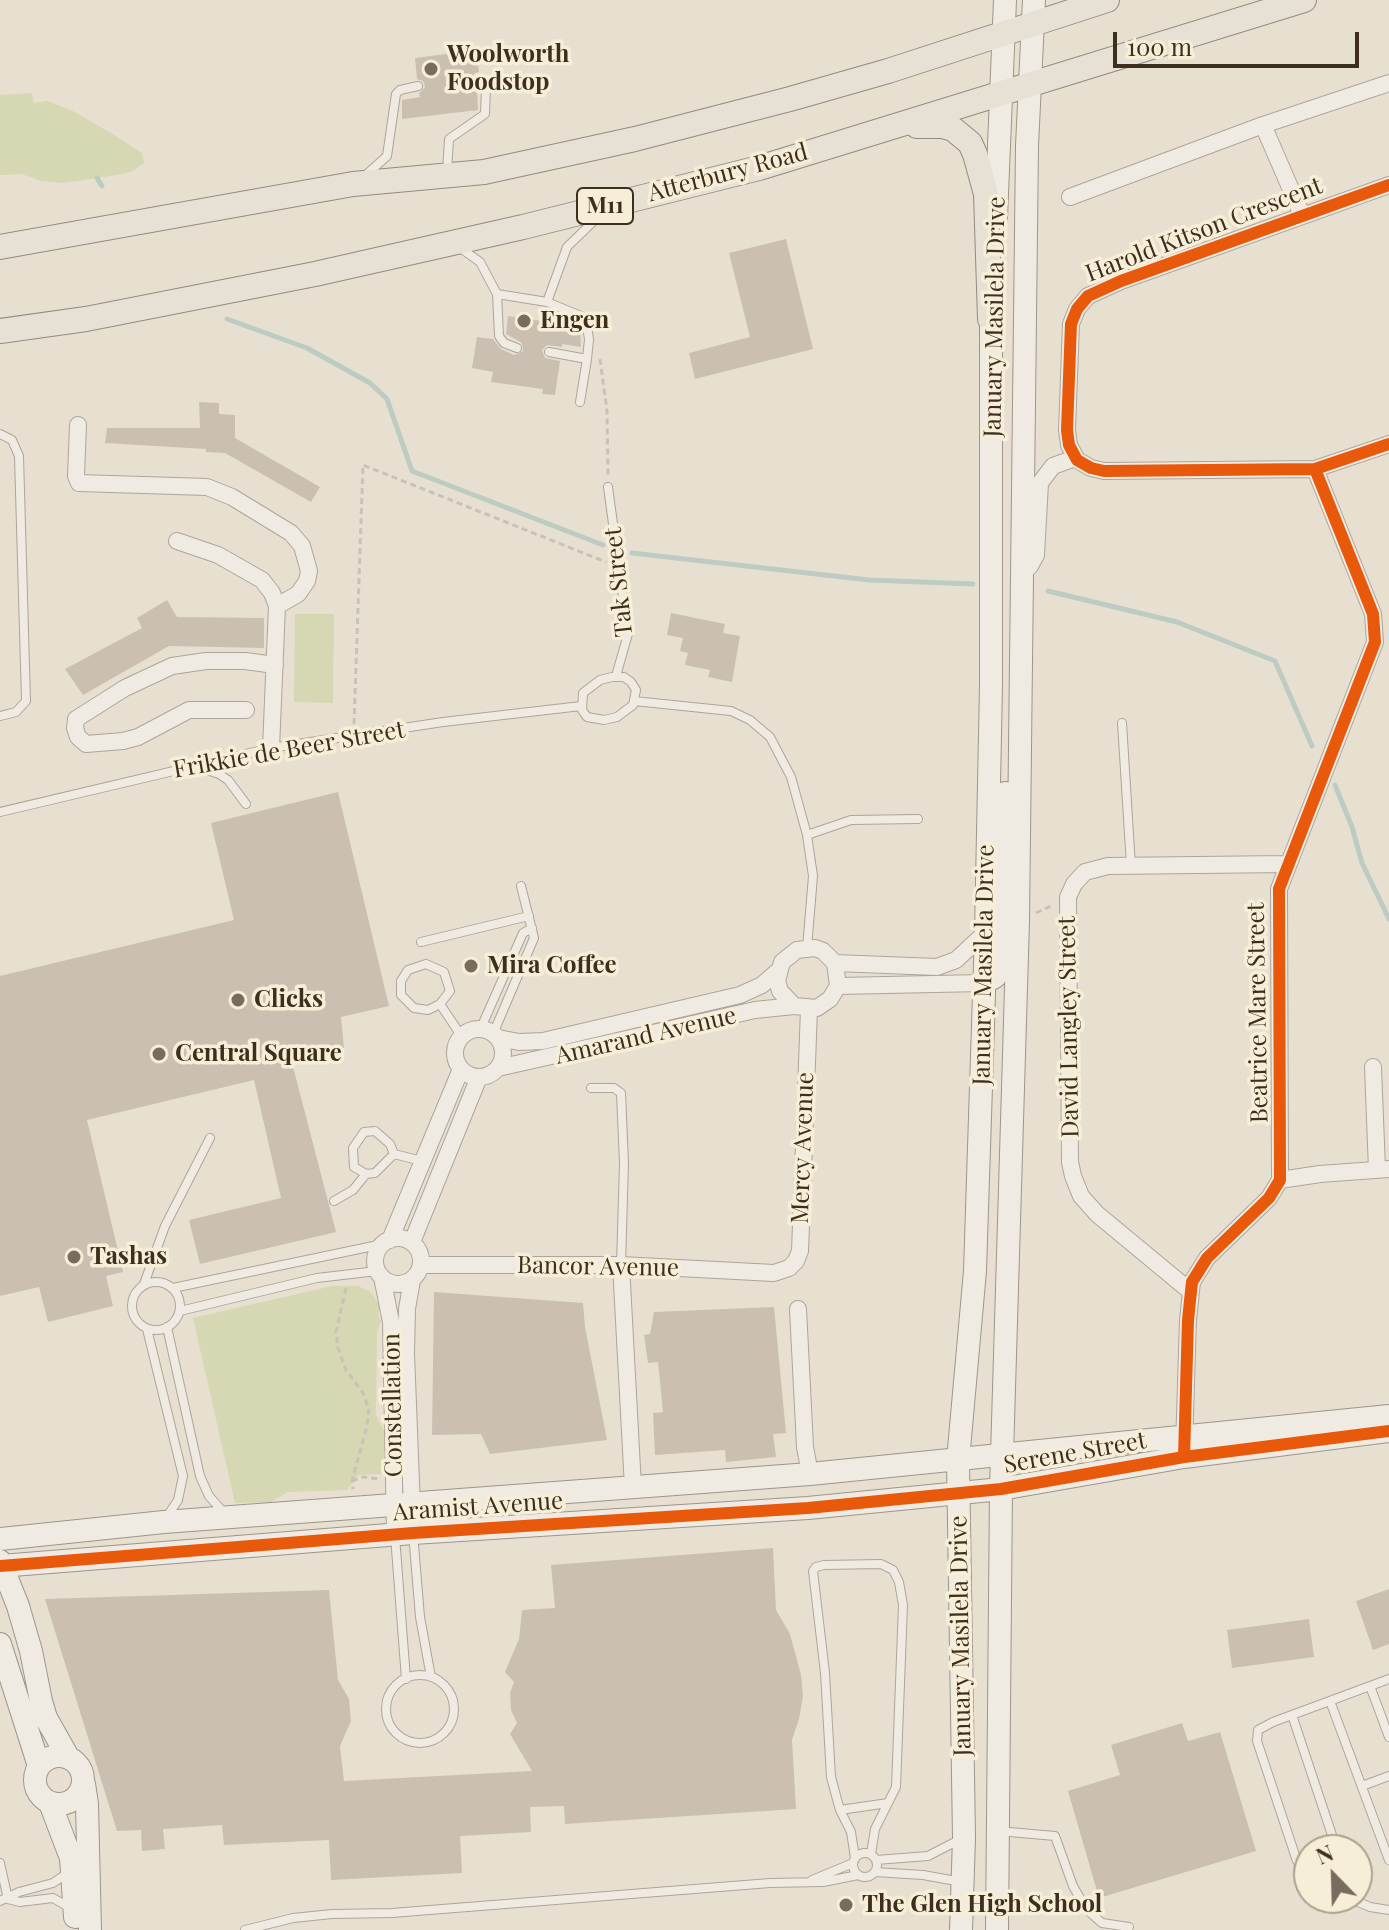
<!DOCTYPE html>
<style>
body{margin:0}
#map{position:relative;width:1389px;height:1930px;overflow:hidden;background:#e7e0d1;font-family:"Playfair Display",serif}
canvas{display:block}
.north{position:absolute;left:1293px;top:1834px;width:80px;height:80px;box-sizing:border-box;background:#f7eed8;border:2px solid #ada18e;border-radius:50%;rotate:337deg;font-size:22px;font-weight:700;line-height:32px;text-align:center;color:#3d2e20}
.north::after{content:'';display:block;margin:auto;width:28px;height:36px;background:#786c5e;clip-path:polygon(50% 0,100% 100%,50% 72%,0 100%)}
.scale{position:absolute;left:1113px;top:32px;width:246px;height:36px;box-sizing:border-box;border:4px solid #3d2e20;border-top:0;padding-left:10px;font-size:24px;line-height:28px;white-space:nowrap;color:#3d2e20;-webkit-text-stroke:6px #f7eed8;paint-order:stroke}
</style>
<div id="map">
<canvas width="1389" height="1930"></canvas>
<div class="north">N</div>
<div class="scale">100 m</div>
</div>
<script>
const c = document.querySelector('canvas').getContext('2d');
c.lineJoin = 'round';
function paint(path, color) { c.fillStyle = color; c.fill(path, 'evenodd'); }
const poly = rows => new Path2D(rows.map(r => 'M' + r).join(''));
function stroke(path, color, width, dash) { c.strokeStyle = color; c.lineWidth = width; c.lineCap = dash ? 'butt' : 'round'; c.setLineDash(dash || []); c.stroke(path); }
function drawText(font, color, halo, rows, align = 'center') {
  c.font = font + ' "Playfair Display",serif'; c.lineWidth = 7; c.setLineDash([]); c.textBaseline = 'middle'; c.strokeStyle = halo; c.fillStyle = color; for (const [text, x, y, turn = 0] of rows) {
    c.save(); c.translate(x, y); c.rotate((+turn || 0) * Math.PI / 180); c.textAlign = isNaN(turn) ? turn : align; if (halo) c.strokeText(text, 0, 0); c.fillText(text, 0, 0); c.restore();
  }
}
paint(poly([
 [32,93,34,103,48,101,73,111,111,133,142,153,144,163,133,171,123,174,63,183,41,181,22,174,0,175,0,95],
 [295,614,334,614,333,703,294,702],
 [332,1286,358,1286,371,1292,380,1307,378,1315,381,1321,377,1332,376,1415,385,1433,383,1474,358,1475,347,1490,288,1492,271,1502,235,1503,193,1318]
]), '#d6d7b3');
stroke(poly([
 [97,178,102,186],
 [227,319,307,348,370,383,387,399,412,471,603,545],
 [632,553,869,580,973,584],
 [1048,591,1177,622,1275,661,1312,746],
 [1335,785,1352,827,1362,863,1389,919]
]), '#bcccc2', 5);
paint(poly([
 [476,50,479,72,475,73,469,81,471,85,477,89,478,110,402,119,402,100,420,97,419,93,425,87,423,81,417,79,415,58],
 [786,239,813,349,695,379,689,353,750,337,729,253],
 [508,316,580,327,581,347,562,344,562,347,547,345,542,350,545,358,560,361,555,395,542,394,543,389,491,382,493,372,472,368,477,337,493,339,501,349,514,355,523,351,522,343,506,334],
 [199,402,219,403,219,414,235,415,235,438,320,487,311,502,225,453,206,452,206,449,105,443,107,428,200,428],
 [167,600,177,617,264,618,264,648,169,646,83,695,65,669,142,628,137,618],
 [671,613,725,624,723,633,740,636,732,682,708,677,710,670,685,665,688,653,680,651,683,638,667,635],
 [338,792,389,1006,341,1017,344,1048,291,1059,336,1232,200,1264,189,1220,281,1198,254,1080,87,1120,123,1272,106,1276,113,1306,48,1322,39,1287,0,1296,0,976,234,920,211,823],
 [434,1292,583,1303,585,1327,607,1440,490,1454,481,1434,432,1435],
 [774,1307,786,1433,773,1434,776,1457,726,1462,725,1450,655,1455,653,1413,663,1412,658,1362,648,1363,644,1335,650,1334,654,1312],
 [773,1548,776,1610,790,1634,801,1675,803,1696,799,1719,792,1740,796,1809,565,1824,564,1806,530,1807,531,1832,460,1836,462,1873,331,1880,329,1840,224,1845,222,1825,163,1829,165,1849,142,1851,141,1830,117,1831,45,1599,329,1590,338,1680,349,1699,351,1721,340,1746,344,1781,532,1771,510,1734,517,1723,511,1710,510,1693,514,1682,505,1672,519,1639,522,1610,555,1608,551,1565],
 [1389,1589,1389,1644,1373,1650,1356,1601],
 [1309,1619,1314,1657,1232,1668,1227,1630],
 [1182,1723,1188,1741,1220,1732,1256,1851,1099,1898,1068,1791,1120,1775,1111,1745]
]), '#cbbfb2');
const lane = poly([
 [447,172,449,139,485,114,486,86,476,81],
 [367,174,387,156,396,94,400,90,418,86],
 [459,247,480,262,497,294,547,302,567,247,600,215],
 [497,294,499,336,504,343,517,348],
 [547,302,581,316,586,321,589,339,587,359],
 [549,352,587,359,580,402],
 [0,434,12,440,19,456,26,701,16,712,0,716],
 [608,487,628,634,616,676],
 [612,677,624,677,631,682,636,690,633,705,617,717,604,720,587,717,582,710,583,693,600,680,612,677],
 [634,701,731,711,750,720,770,737,791,777,807,835,813,876,807,948],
 [1122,723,1131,866],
 [194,766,219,774,228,780,246,804],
 [0,812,271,748,443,722,581,706],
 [807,835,851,820,918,819],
 [421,942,529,916],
 [426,964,444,972,450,991,440,1004,428,1010,414,1008,401,995,401,981,408,970,426,964],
 [440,1004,462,1037],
 [480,1030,523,933,532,928],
 [493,1034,534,938,521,886],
 [591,1088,614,1088,621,1093,624,1163,621,1265],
 [375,1131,390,1144,394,1154,375,1173,366,1174,354,1167,353,1148,364,1132,375,1131],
 [394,1154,422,1161],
 [334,1201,353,1190,366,1174],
 '132 1306a24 24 0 1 1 48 0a24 24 0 1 1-48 0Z',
 [144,1284,165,1226,210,1138],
 [173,1288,383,1244],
 [180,1311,317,1278,377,1271],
 [167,1327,200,1476,209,1496,225,1514],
 [147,1329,183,1476,178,1500,166,1518],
 [413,1533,420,1617,431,1677],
 [395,1536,406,1679],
 '386 1709a34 34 0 1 1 68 0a34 34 0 1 1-68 0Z',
 [1370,1686,1389,1737],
 [1330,1701,1389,1860],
 [1292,1715,1337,1850],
 [1362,1786,1389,1776],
 [840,1810,888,1803,896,1787,903,1605,899,1582,893,1570,881,1564,824,1565,816,1567,813,1571,825,1673,831,1777,838,1803,840,1810,851,1832,855,1858],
 [998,1831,1055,1836,1073,1886,1086,1909,1102,1923,1129,1927],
 '853 1865a12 12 0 1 1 24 0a12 12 0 1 1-24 0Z',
 [871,1854,875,1829,888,1803],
 [876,1860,928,1856,959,1840],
 [0,1863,8,1899],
 [875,1872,923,1875,962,1882],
 [1309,1873,1297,1861,1257,1741,1258,1730,1273,1722,1389,1679],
 [812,1880,853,1863],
 [1349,1898,1370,1907,1389,1910],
 [8,1899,20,1902,53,1898,72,1909],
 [0,1901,19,1892,53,1883,69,1872],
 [245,1930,293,1918,332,1914,392,1913,770,1883,823,1882,858,1875]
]);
const street = poly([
 [1263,125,1389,83],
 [1389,185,1121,281,1088,296,1077,309,1071,324,1067,430,1069,445,1077,460,1091,468,1104,471,1315,469,1389,444],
 [1070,197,1263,125,1302,215],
 [78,425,76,476,79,483,207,487,232,497,291,533,302,546,309,571,307,581,298,594,277,606],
 [177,541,218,555,262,580,272,593,277,606,271,748],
 [1022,574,1030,566,1036,555,1040,483,1053,466,1075,458],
 [246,710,189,710,138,737,123,741,86,744,78,737,75,728,76,719,125,688,172,666,206,661,245,661,275,665],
 [835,963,937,967,956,960,986,932],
 [838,986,983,983],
 '455 1053a24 24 0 1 1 48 0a24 24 0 1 1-48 0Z',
 [498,1038,519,1042,543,1041,740,995,762,985,778,971],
 [1373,1067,1377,1170],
 [498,1068,755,1010,794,1006,817,1008,830,999,838,986,835,963,823,951,815,948,797,950,782,962,777,981,780,991,794,1006],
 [1280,1180,1320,1174,1389,1169],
 '375 1261a23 23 0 1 1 46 0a23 23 0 1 1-46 0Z',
 [390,1240,461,1069],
 [412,1242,479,1077],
 [421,1265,621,1265,774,1273,789,1268,796,1261,800,1251,809,1009],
 [621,1265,633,1487],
 [382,1277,391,1322,395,1534],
 [412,1280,407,1309,406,1353,413,1533],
 [1190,1291,1097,1214,1081,1196,1073,1176,1070,1162,1068,897,1074,884,1085,872,1108,866,1287,864],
 [798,1309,805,1447,810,1474],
 [1184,1447,1188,1320,1192,1282,1207,1258,1269,1198,1280,1180,1279,889,1375,642,1373,614,1315,469]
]);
const secondary = poly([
 [996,218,1005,0],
 [983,983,995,977,1002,959,1005,793],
 [0,1539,164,1522,810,1474,1389,1416],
 [0,1561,18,1606,31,1651,41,1701,46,1718,68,1757],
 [0,1566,413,1533,808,1508,1001,1489,1184,1457,1389,1431],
 [0,1644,39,1766],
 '35 1780a24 24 0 1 1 48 0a24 24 0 1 1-48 0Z',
 [84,1784,87,1804,90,1930],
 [50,1803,71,1858,75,1917],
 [961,1930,964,1838,958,1460,975,1271,986,932,991,685,991,300],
 [997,1930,1001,1489,1018,921,1027,146,1034,0]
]);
const primary = poly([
 [917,126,942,126,953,129,970,143,975,154,986,194,990,319],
 [0,247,353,184,484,172,635,139,790,99,888,71,1107,0],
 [0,331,86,319,315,274,523,227,759,168,1304,0]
]);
stroke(lane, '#ada599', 10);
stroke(street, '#ada599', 18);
stroke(secondary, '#9c958a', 24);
stroke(primary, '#928b80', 26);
stroke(poly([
 [600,359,607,411,608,475],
 [354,724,363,465,606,562],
 [1036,913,1051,906],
 [346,1288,336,1332,338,1348,346,1370,363,1393,369,1409,367,1426,352,1481,353,1489],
 [352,1481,362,1477,379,1479]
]), '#c8c2b9', 3, [6, 4]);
stroke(lane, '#efebe3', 8);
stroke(street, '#efebe3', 16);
stroke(secondary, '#efebe3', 22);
stroke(primary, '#e6e1d4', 24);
stroke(poly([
 [1389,185,1121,281,1088,296,1077,309,1071,324,1067,430,1069,445,1077,460,1091,468,1104,471,1315,469,1389,444],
 [1184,1457,1188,1320,1192,1282,1207,1258,1269,1198,1280,1180,1279,889,1375,642,1373,614,1315,469],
 [0,1566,413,1533,808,1508,1001,1489,1184,1457,1389,1431]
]), '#e8590c', 12);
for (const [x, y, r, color] of [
 [431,69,8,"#786c5e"],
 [524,321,8,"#786c5e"],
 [471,966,8,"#786c5e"],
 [238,1000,8,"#786c5e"],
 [159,1054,8,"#786c5e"],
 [74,1257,8,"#786c5e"],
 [846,1905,8,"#786c5e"]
]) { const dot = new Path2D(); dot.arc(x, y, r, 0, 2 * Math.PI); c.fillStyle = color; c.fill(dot); stroke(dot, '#f7eed8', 3); }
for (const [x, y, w] of [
 [605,206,56]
]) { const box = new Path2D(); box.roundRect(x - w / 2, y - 18, w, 36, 6); c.fillStyle = '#f7eed8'; c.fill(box); stroke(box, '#3d2e20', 2); }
drawText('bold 22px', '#3d2e20', null, [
 ["M11",605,206]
]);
drawText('bold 24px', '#3d2e20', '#f7eed8', [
 ["Woolworth",447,55],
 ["Foodstop",447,83],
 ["Engen",540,321],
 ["Mira Coffee",487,966],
 ["Clicks",254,1000],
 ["Central Square",175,1054],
 ["Tashas",90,1257],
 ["The Glen High School",862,1905]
], 'left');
drawText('24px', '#3d2e20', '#f7eed8', [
 ["Atterbury Road",728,173,-15],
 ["Harold Kitson Crescent",1204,230,-21],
 ["January Masilela Drive",995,317,-89],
 ["Tak Street",619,582,-96],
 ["Frikkie de Beer Street",289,750,-10],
 ["January Masilela Drive",984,965,-89],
 ["Beatrice Mare Street",1258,1013,-91],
 ["David Langley Street",1069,1027,-91],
 ["Amarand Avenue",646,1036,-13],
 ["Mercy Avenue",803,1148,-88],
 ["Bancor Avenue",598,1267,1],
 ["Constellation",393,1405,-91],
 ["Serene Street",1075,1453,-10],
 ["Aramist Avenue",478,1507,-4],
 ["January Masilela Drive",961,1636,-91]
]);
</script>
